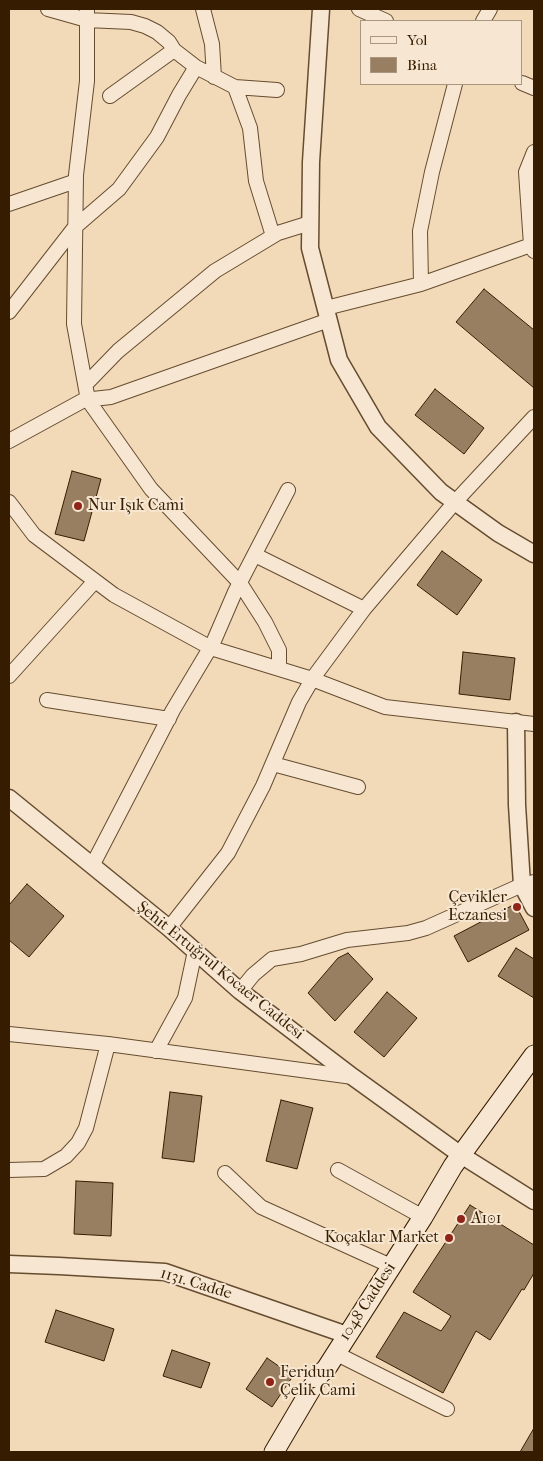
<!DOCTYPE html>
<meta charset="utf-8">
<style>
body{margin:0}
#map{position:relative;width:543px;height:1461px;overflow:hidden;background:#f2dab9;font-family:"IM FELL French Canon",serif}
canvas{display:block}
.frame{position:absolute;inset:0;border:10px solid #361d01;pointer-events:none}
.legend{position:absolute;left:360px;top:20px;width:162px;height:65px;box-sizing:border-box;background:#f7e7d2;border:1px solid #aa967e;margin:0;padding:6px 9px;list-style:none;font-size:15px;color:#361d01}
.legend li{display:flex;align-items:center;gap:10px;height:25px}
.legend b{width:25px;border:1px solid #aa967e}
</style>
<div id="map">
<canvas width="543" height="1461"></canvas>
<div class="frame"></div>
<ul class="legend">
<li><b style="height:6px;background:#f7e7d2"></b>Yol</li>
<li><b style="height:14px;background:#987f61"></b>Bina</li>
</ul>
</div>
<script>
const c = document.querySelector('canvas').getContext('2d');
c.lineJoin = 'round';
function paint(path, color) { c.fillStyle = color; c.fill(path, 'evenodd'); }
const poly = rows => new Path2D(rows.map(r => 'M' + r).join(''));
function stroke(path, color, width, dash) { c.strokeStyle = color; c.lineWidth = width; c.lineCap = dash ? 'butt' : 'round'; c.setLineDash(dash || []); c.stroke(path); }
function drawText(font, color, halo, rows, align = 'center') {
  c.font = font + ' "IM FELL French Canon",serif'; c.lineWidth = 4; c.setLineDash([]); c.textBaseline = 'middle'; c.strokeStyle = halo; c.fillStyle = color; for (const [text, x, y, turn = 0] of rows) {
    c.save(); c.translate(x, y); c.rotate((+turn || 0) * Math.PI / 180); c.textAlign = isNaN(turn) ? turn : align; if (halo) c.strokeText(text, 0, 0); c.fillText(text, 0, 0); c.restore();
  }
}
const building = poly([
 [484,289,534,330,534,388,456,322,484,289],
 [435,389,484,428,464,454,415,415,435,389],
 [72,471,101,479,84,541,55,534,72,471],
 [442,551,482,580,457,615,417,585,442,551],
 [463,652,515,658,510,700,459,694,463,652],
 [27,884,64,916,29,957,9,940,9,905,27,884],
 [515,904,529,930,468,962,454,936,515,904],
 [516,948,534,959,534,998,498,976,516,948],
 [348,953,373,979,335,1021,308,993,338,958,348,953],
 [387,992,417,1018,384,1057,354,1032,387,992],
 [170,1092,202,1096,194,1162,162,1158,170,1092],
 [281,1100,313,1108,297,1169,266,1161,281,1100],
 [76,1181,113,1183,111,1236,74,1234,76,1181],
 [470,1205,534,1245,534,1273,524,1290,522,1289,490,1340,476,1331,443,1393,376,1357,404,1312,441,1331,446,1324,451,1316,413,1292,470,1205],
 [56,1310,114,1329,104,1361,45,1342,56,1310],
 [172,1350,210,1363,201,1388,163,1376,172,1350],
 [267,1358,293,1376,272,1407,246,1389,267,1358],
 [534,1428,534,1452,520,1452,534,1428]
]);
paint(building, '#987f61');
stroke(building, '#361d01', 1);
const minor = poly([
 [48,9,87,20,131,22,145,26,157,32,169,42,174,50,196,67,235,87,277,90],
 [87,9,87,81,76,175,74,324,88,400,151,489,240,583,265,622,279,650,279,669],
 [203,9,212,44,214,77],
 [359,9,386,21],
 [483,21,490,9],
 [522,83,534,88],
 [235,87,250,128,256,181,273,236],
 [110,96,174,50],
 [534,152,526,172,531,245,534,251],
 [9,204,76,181],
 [421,284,420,231,432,172,455,84],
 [326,308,421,284,531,245],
 [9,312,75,227,119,189,157,137,179,95,196,67],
 [86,384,118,351,215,271,278,233,310,223],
 [9,441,84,400,111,397,329,320],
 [9,502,34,535,114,595,211,648,312,679,385,707,534,724],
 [255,555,364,609],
 [9,676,95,581],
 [47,700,169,719],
 [273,764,358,787],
 [92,866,173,710,213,643,235,592,288,490],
 [169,928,228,853,263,786,299,702,313,678,364,609,455,502,534,417],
 [240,991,253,975,272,959,301,954,347,940,408,933,426,928,522,885,534,882],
 [9,1034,108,1044,353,1077],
 [156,1051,185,998,195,951],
 [9,1170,44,1169,66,1156,78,1143,86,1128,108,1044],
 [338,1170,423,1217],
 [225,1173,261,1207,391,1266],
 [335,1353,447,1409]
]);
const tertiary = poly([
 [321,9,311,162,310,248,339,360,378,427,441,492,498,533,534,554],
 [516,722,517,805,522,885,534,908],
 [9,798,169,928,240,991,353,1077,461,1155,534,1201],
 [9,1264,59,1266,165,1272,347,1335]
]);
const secondary = poly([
 [274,1452,320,1374,326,1369,423,1217,453,1166,534,1055]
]);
stroke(minor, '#654c2f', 16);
stroke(tertiary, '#654c2f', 19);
stroke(secondary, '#361d01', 21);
stroke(minor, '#f7e7d2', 14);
stroke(tertiary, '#f7e7d2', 16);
stroke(secondary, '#f7e7d2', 19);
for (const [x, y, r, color] of [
 [78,506,5,"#8f2418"],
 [517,907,5,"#8f2418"],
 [461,1219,5,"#8f2418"],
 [449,1238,5,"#8f2418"],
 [270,1382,5,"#8f2418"]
]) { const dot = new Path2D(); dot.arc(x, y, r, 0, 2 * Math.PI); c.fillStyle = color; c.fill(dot); stroke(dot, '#f7e7d2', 2); }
drawText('16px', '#361d01', '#f7e7d2', [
 ["Nur Işık Cami",88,506],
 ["Çevikler",507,898,"right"],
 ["Eczanesi",507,916,"right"],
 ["A101",471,1219],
 ["Koçaklar Market",439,1238,"right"],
 ["Feridun",280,1373],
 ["Çelik Cami",280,1391]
], 'left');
drawText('16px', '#361d01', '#f7e7d2', [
 ["Şehit Ertuğrul Kocaer Caddesi",220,971,39],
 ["1131. Cadde",196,1284,17],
 ["1048 Caddesi",368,1302,-57]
]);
</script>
